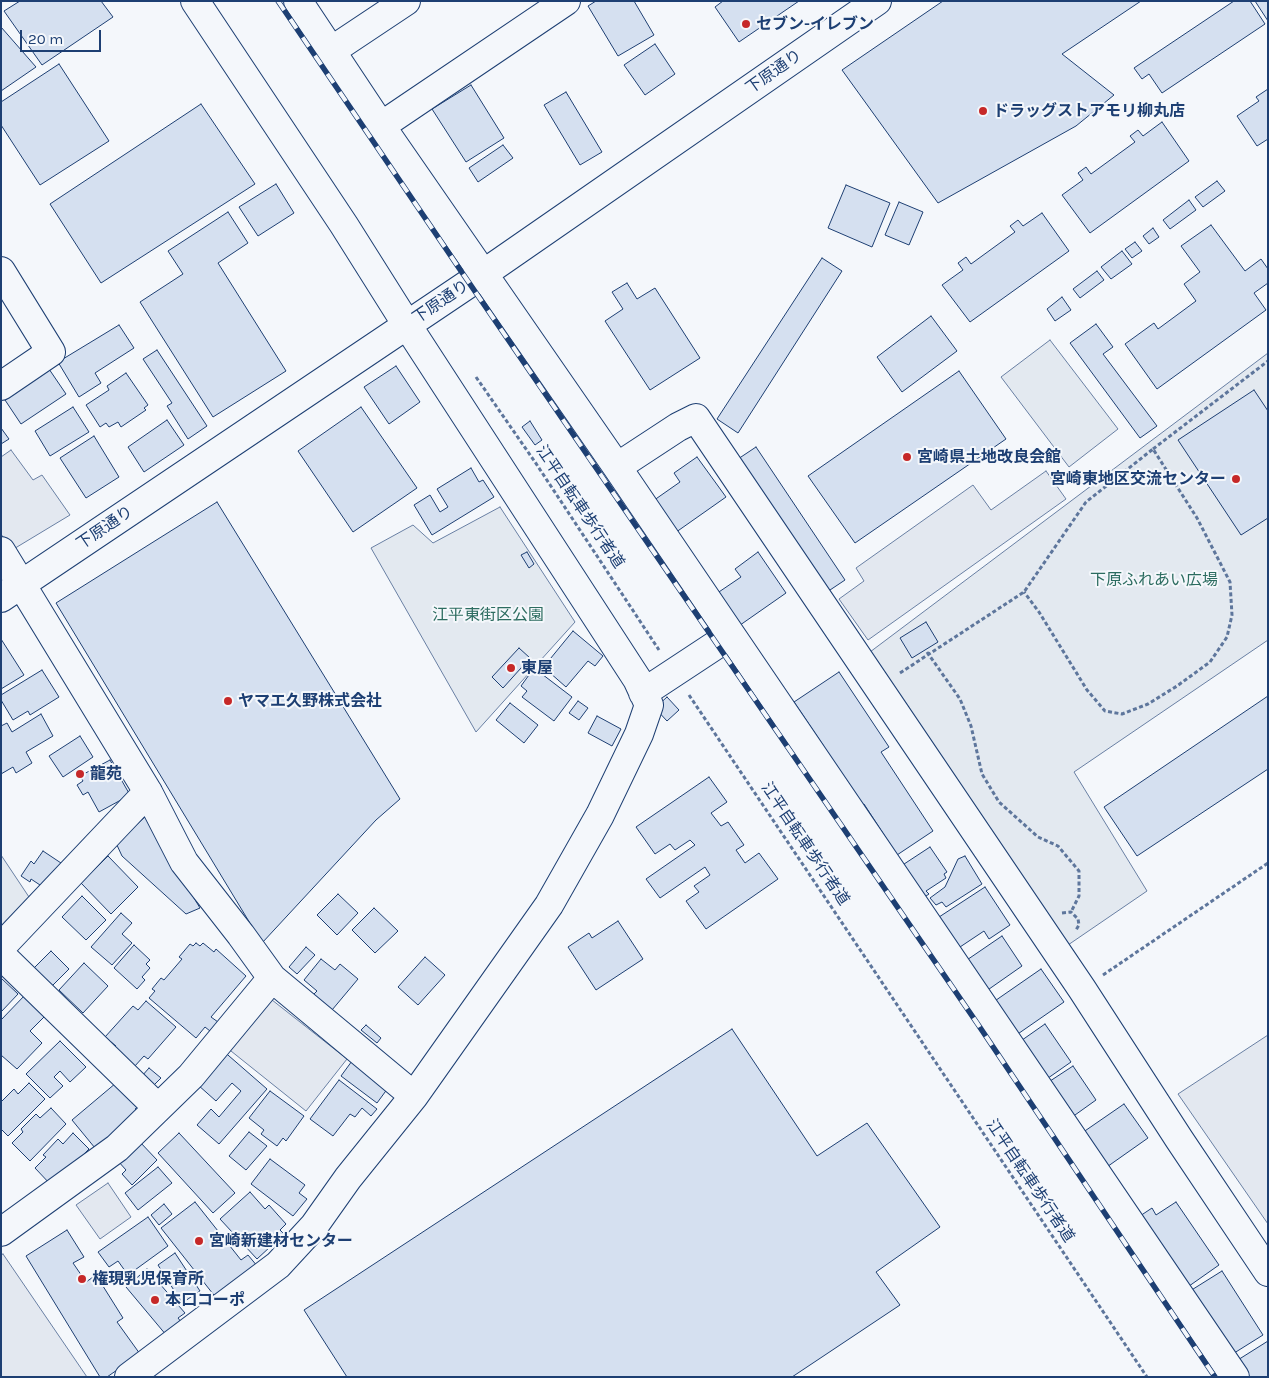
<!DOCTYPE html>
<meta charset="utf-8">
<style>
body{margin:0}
#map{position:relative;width:1269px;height:1378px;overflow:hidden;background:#f4f7fb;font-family:Karla,sans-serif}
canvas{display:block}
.frame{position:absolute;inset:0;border:2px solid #1d3f73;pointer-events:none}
.scale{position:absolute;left:20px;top:30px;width:81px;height:22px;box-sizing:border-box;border:2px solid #1d3f73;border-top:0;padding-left:6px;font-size:15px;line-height:18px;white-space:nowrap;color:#1d3f73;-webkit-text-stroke:4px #f4f7fb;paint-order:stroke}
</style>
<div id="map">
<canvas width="1269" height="1378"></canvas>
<div class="frame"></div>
<div class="scale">20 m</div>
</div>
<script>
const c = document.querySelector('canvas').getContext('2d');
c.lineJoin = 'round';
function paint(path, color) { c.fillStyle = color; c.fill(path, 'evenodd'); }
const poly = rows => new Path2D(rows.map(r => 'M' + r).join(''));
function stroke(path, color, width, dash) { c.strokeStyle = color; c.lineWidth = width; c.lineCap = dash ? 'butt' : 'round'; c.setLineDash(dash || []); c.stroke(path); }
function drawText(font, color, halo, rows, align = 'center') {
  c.font = font + ' Karla,"Noto Sans JP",sans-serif'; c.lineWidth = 4; c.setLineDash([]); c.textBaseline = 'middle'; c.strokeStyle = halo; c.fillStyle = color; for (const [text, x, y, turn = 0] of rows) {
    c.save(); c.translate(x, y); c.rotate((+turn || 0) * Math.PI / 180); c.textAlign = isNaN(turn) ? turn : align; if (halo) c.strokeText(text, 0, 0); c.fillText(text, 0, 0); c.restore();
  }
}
const green = poly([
 [1050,340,1118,429,1069,467,1001,377,1050,340],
 [1268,353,1268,640,1074,772,1147,891,1068,945,870,652,1268,353],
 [500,507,575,622,476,732,371,548,413,525,433,543,500,507],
 [1,855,31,900,1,930,1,855]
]);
paint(green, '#e3e9f0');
stroke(green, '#687fa3', 1);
const parking = poly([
 [11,450,33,480,42,475,70,515,12,550,1,534,1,457,11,450],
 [1046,471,1066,499,868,640,839,599,864,581,856,568,973,485,991,510,1046,471],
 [267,996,347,1059,306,1111,226,1047,267,996],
 [1268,1035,1268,1224,1178,1094,1268,1035],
 [108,1183,131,1217,100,1239,76,1205,108,1183],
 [3,1254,87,1377,1,1377,1,1255,3,1254]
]);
paint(parking, '#e3e8f0');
stroke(parking, '#687fa3', 1);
const building = poly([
 [20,1,101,1,113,17,42,65,4,11,20,1],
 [596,1,634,1,654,35,618,56,588,6,596,1],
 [723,1,799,1,739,42,715,7,723,1],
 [943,1,1141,1,1062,54,1114,95,1076,126,938,203,842,70,943,1],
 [1234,1,1250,1,1265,24,1162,93,1149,74,1142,79,1134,68,1234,1],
 [1255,1,1268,1,1268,21,1255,1],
 [1,27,36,67,1,91,1,27],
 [655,44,675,74,645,95,624,65,655,44],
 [59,64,109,141,40,185,1,125,1,102,59,64],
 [471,85,504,138,466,162,432,109,471,85],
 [1268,89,1268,139,1257,146,1237,116,1259,101,1256,97,1268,89],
 [566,92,602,152,580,165,544,105,566,92],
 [201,104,255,184,101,283,50,204,201,104],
 [1162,122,1189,161,1090,233,1062,195,1083,180,1078,173,1086,167,1091,174,1135,142,1130,136,1138,130,1143,136,1162,122],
 [503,145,513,158,478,182,469,168,503,145],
 [1217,181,1225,191,1203,207,1195,197,1217,181],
 [276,184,294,213,258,236,239,207,276,184],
 [846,185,890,203,872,247,828,228,846,185],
 [1189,200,1196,210,1170,229,1163,220,1189,200],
 [899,202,923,212,909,245,885,235,899,202],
 [228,212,248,243,218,263,286,371,213,417,140,302,183,274,168,251,228,212],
 [1042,213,1069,251,970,322,942,285,963,270,958,263,966,257,971,264,1015,232,1010,226,1018,220,1023,226,1042,213],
 [1211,225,1245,271,1261,259,1268,269,1268,283,1254,293,1266,310,1157,389,1125,344,1154,323,1158,329,1196,301,1184,284,1200,272,1181,246,1211,225],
 [1153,228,1159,237,1149,244,1143,236,1153,228],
 [1135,242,1142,251,1132,258,1125,249,1135,242],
 [1122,251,1132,264,1111,279,1101,267,1122,251],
 [822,258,842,271,738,433,717,419,822,258],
 [1097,271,1104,280,1080,298,1073,289,1097,271],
 [627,283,637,299,655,288,700,358,650,390,605,321,623,309,612,292,627,283],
 [1062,297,1071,310,1055,321,1047,309,1062,297],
 [931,316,957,351,902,392,877,357,931,316],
 [1096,324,1113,347,1103,354,1157,426,1140,438,1070,343,1096,324],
 [119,325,134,348,95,373,101,383,79,397,58,362,119,325],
 [157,350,207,426,188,439,167,406,172,403,143,359,157,350],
 [396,366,420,402,389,424,364,387,396,366],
 [49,369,66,394,21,424,5,400,49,369],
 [959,371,1006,439,855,543,808,476,959,371],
 [126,373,148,405,144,408,146,410,121,427,118,422,109,427,106,423,100,427,86,405,109,390,107,386,126,373],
 [1254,390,1268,411,1268,518,1241,535,1178,440,1254,390],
 [73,407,89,432,50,456,35,431,73,407],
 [361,407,417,488,353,532,298,451,361,407],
 [167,420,184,445,144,472,128,447,167,420],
 [530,421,542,440,535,445,522,427,530,421],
 [1,428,9,439,1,444,1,428],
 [94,436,119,477,86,498,60,458,94,436],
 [756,447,845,580,827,592,738,459,756,447],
 [697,457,726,497,672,535,650,503,680,482,674,473,697,457],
 [471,468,479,482,483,480,494,497,432,535,414,505,430,495,440,512,448,507,437,489,471,468],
 [217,502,400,799,376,820,262,943,56,603,217,502],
 [527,552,534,564,529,568,521,555,527,552],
 [758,552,786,593,733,630,710,598,741,577,735,569,758,552],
 [926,622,938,642,912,658,900,638,926,622],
 [573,631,603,656,595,666,588,661,566,687,549,672,552,669,546,664,573,631],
 [1,639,24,675,1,689,1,639],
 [519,648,530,658,503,688,492,677,519,648],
 [534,668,572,697,554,721,522,697,527,691,521,686,534,668],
 [42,670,59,697,30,715,28,711,13,720,1,700,1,695,42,670],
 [839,672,889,747,881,752,933,831,897,855,864,804,855,809,816,750,823,745,794,702,839,672],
 [1268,696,1268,769,1137,856,1104,807,1268,696],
 [667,697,679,710,667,721,655,708,667,697],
 [578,701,588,708,579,720,569,713,578,701],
 [510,703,538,725,524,743,496,720,510,703],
 [41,714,53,736,26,752,32,763,16,773,13,767,1,774,1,726,7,723,12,732,41,714],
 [597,716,621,729,612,746,588,733,597,716],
 [80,736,93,757,63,777,49,756,80,736],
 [110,760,130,795,99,812,88,792,83,795,77,785,83,781,80,776,110,760],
 [709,777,727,802,711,813,721,826,728,822,744,845,736,850,745,863,759,853,778,879,706,929,686,901,699,892,694,886,710,875,705,867,660,898,646,879,695,845,690,840,675,850,670,844,655,854,636,827,709,777],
 [145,817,200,908,186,914,122,856,116,843,145,817],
 [930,847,947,872,944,874,946,878,926,891,929,894,917,902,898,868,930,847],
 [43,851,64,865,56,876,52,873,43,887,31,879,30,882,21,876,31,861,34,864,43,851],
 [108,856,138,887,111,914,81,883,108,856],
 [965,856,982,884,946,907,942,902,936,905,930,898,945,887,958,859,965,856],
 [985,887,1010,925,989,939,984,931,957,949,936,919,985,887],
 [338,894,358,913,337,935,317,915,338,894],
 [82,896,106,920,86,940,62,917,82,896],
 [374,908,398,931,375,953,352,930,374,908],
 [121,913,132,923,122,934,132,943,112,965,91,947,121,913],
 [618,921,643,959,596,990,568,947,589,933,592,938,618,921],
 [1002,936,1022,966,982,994,961,964,1002,936],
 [196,943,200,946,203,943,214,952,216,949,246,976,211,1017,218,1022,210,1031,205,1027,196,1038,149,998,155,991,152,989,161,978,164,980,182,959,179,957,190,944,193,946,196,943],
 [134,945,150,960,146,964,150,968,142,977,145,980,137,989,114,968,134,945],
 [306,947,315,955,297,974,289,967,306,947],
 [51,951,69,969,52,986,34,968,51,951],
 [425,957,445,975,418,1005,398,987,425,957],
 [321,959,335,970,340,964,358,979,332,1010,313,995,317,991,304,980,321,959],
 [84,963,108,986,83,1013,59,990,84,963],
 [1041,969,1064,1002,1012,1038,989,1005,1041,969],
 [1,978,18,994,1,1012,1,978],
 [26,994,47,1014,30,1031,42,1043,17,1069,1,1055,1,1020,26,994],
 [146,1001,176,1027,148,1059,144,1056,134,1067,113,1049,116,1046,105,1037,133,1006,138,1010,146,1001],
 [1045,1024,1071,1062,1041,1083,1015,1045,1045,1024],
 [366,1025,381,1038,377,1043,361,1030,366,1025],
 [732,1029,817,1156,867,1123,940,1227,876,1272,900,1305,792,1377,347,1377,304,1310,732,1029],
 [60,1041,86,1067,70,1082,60,1071,54,1077,63,1086,50,1098,26,1074,60,1041],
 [221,1049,267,1089,219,1144,197,1125,211,1109,219,1117,241,1091,232,1083,216,1101,198,1085,221,1049],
 [352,1061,388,1088,377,1103,341,1076,352,1061],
 [1073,1066,1096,1100,1068,1120,1044,1085,1073,1066],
 [149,1068,161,1078,153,1086,142,1076,149,1068],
 [339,1080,377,1109,371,1116,362,1108,355,1117,350,1114,333,1136,310,1119,339,1080],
 [29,1083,45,1099,8,1136,1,1129,1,1102,14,1089,18,1094,29,1083],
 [116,1083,139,1106,135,1109,138,1112,95,1148,72,1120,116,1083],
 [270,1091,304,1116,286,1141,283,1138,277,1146,261,1134,264,1130,249,1118,270,1091],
 [1124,1104,1148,1138,1104,1169,1079,1135,1124,1104],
 [51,1108,66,1124,30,1161,12,1143,23,1132,21,1129,36,1114,40,1118,51,1108],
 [249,1132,267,1146,246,1170,229,1156,249,1132],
 [73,1133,89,1149,52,1186,35,1168,46,1157,43,1155,58,1139,63,1144,73,1133],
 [179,1133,235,1193,213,1213,158,1153,179,1133],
 [139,1141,157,1160,132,1185,122,1174,126,1170,118,1161,139,1141],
 [270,1159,305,1185,299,1193,307,1199,293,1216,251,1184,270,1159],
 [158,1167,172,1183,138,1210,125,1193,158,1167],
 [250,1192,265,1209,269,1205,286,1224,280,1230,284,1234,257,1259,220,1219,250,1192],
 [195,1202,241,1260,248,1255,258,1267,217,1299,161,1228,195,1202],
 [1176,1202,1219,1265,1182,1291,1134,1220,1152,1208,1156,1215,1176,1202],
 [164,1204,172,1214,159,1225,151,1215,164,1204],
 [148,1217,168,1246,128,1275,118,1261,109,1267,98,1252,148,1217],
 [67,1230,84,1257,73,1263,86,1282,96,1275,123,1318,117,1322,140,1354,107,1377,100,1377,26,1256,67,1230],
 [175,1253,200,1291,182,1303,158,1265,175,1253],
 [147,1269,185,1313,178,1318,182,1323,167,1336,126,1287,147,1269],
 [1222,1271,1263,1335,1231,1355,1190,1291,1222,1271],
 [1268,1341,1268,1377,1241,1377,1233,1363,1268,1341]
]);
paint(building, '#d5e0f0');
stroke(building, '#1d3f73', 1);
const minor = poly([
 [298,1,381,126,617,467,1235,1377],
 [331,51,406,1],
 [381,126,566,1],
 [1,271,51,352,1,386],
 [617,467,678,427,696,418,1082,989,1179,1139,1268,1272],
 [1,551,148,792,184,862,241,935,272,978,414,1096],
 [1,598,483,274,877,1],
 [643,693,731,635],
 [1,947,148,792],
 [1,955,158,1108],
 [1,1232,117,1148,191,1076,272,978],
 [129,1377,278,1265,314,1226,348,1178,414,1096,549,905,600,815,639,734,649,705,637,679,407,325,344,225,195,1]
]);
stroke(minor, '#1d3f73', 30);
stroke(poly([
 [476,377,535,462,659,650],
 [1153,449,1268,361],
 [927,652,960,699,971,726,982,774,999,802,1038,837,1058,846,1079,871,1079,896,1071,912],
 [900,673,1024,592,1086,502,1153,449,1197,518,1230,582,1232,615,1227,637,1210,662,1177,686,1148,704,1122,714,1105,711,1087,690,1039,612,1024,592],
 [689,695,1147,1377],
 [1062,913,1071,912,1078,919,1079,925,1076,930],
 [1103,975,1268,863]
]), '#5e769c', 3, [4, 2.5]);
stroke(minor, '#f4f7fb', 28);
const rail = poly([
 [278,1,461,271,977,1023,1215,1377]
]);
stroke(rail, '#1d3f73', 5.5);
stroke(rail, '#f4f7fb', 4, [11]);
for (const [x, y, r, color] of [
 [746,24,5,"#c62828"],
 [983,111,5,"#c62828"],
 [907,457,5,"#c62828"],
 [1236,479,5,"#c62828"],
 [511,668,5,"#c62828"],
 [228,701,5,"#c62828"],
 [80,774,5,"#c62828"],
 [199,1241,5,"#c62828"],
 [82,1279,5,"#c62828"],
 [155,1300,5,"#c62828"]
]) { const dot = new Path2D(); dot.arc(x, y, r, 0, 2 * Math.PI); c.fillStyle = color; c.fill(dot); stroke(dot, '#f4f7fb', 2); }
drawText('bold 16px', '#1d3f73', '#f4f7fb', [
 ["セブン-イレブン",756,24],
 ["ドラッグストアモリ柳丸店",993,111],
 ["宮崎県土地改良会館",917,457],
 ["宮崎東地区交流センター",1226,479,"right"],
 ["東屋",521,668],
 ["ヤマエ久野株式会社",238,701],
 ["龍苑",90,774],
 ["宮崎新建材センター",209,1241],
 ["権現乳児保育所",92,1279],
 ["本口コーポ",165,1300]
], 'left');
drawText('16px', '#1d3f73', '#f4f7fb', [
 ["下原通り",774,72,-35],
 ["下原通り",441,302,-34],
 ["江平自転車歩行者道",580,507,56],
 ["下原通り",105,528,-34],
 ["江平自転車歩行者道",805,844,56],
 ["江平自転車歩行者道",1030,1181,56]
]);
drawText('16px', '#2c6c60', '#f4f7fb', [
 ["下原ふれあい広場",1154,580],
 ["江平東街区公園",488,615]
]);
</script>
